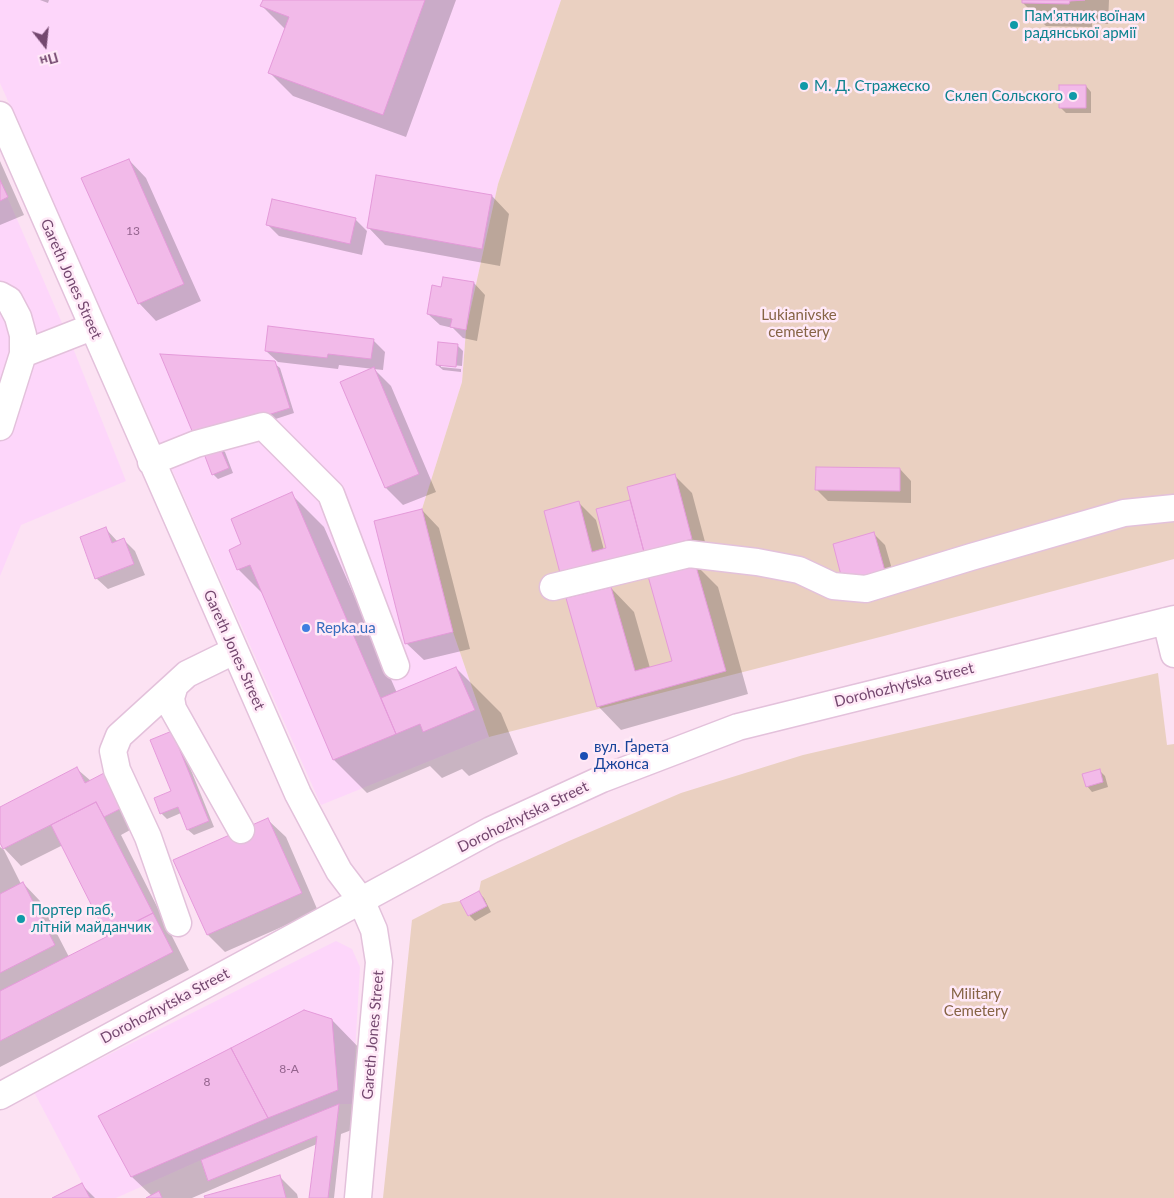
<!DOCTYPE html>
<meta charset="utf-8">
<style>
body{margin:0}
#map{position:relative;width:1174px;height:1198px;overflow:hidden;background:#fce2f3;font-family:Lato,sans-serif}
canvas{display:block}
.north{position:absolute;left:20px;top:20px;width:50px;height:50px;-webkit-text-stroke:4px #ffe9f7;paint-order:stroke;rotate:164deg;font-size:14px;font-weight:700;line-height:20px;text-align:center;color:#74486f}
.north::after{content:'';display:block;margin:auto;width:18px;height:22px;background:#74486f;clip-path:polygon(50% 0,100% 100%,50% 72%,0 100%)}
</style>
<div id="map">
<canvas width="1174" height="1198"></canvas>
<div class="north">Пн</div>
</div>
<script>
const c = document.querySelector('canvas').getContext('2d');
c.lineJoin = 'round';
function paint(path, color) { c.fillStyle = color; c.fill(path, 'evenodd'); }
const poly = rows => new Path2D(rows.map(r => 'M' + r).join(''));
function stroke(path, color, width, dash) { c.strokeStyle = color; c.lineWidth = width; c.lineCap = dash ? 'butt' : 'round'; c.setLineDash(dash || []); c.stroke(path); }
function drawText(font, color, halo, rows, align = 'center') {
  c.font = font + ' Lato,sans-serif'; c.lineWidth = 5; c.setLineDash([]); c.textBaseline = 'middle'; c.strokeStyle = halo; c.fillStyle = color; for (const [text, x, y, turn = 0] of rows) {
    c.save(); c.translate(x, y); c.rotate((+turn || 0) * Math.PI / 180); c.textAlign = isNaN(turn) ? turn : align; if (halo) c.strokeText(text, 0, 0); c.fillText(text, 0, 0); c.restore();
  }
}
paint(poly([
 [0,0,561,0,498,184,466,330,462,382,422,509,453,632,489,737,321,805,0,83],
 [0,180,75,353,126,481,21,525,0,576],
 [336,941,352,949,360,967,352,1104,339,1104,201,1160,116,1198,90,1198,34,1092]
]), '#fdd6fa');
paint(poly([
 [561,0,1174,0,1174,559,884,636,489,737,453,632,422,509,462,382,466,330,498,184],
 [1158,673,1167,745,1174,744,1174,1198,383,1198,412,920,443,904,460,901,469,916,487,906,479,891,481,881,569,841,681,793,803,755]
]), '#ead0c1');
paint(poly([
 [40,0,49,0,48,3],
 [264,0,456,0,406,137,293,96,270,73,285,29,262,6],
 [1023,0,1109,0,1108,24,1092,23,1092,27,1046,26,1023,3],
 [1086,86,1091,92,1091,113,1066,113,1060,107],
 [129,160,146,178,201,301,156,321,139,303],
 [0,161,24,215,0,225],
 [492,196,509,214,500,266,385,245,368,227],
 [356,220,367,231,362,255,279,236,267,224],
 [474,283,485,295,477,341,463,338,453,328,440,325,428,314,442,288],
 [373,340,385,352,383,370,374,369,391,386,436,492,403,505,386,488,341,383,374,369,339,365,338,369,278,362,266,351],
 [457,345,463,351,462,366,441,364,441,367,461,369,461,372,443,370,437,365],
 [274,363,280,368,294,413,202,443],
 [219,446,225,452,233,473,218,479,213,474],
 [900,469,911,481,911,503,828,501,817,490],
 [675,476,692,493,709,557,579,590,579,503,596,520,604,550,608,549,597,510,632,501],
 [291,494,324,527,397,693,456,668,501,713,518,754,469,776,462,769,442,778,430,766,367,793,334,760,264,595,238,569,243,545],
 [422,510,439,528,470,649,424,660,406,643],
 [106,529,118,542,124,540,135,551,145,575,108,589,96,578],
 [874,534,885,545,896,583,856,594],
 [695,564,718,587,748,694,621,730,598,706,611,588,634,612,650,668,673,662],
 [178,738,214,827,194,835,188,830,181,813,167,819,161,813,173,792,152,741],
 [77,769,141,824,121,835,189,970,0,1067,0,847,4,850,21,884,23,883,40,901,69,957,109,937,63,845,21,866,4,848,0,840,0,808],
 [1099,770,1105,776,1108,787,1092,792,1087,786],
 [268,820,286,837,318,911,225,952,208,935],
 [479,893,484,898,491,912,475,921,469,915,462,902],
 [332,1020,365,1054,370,1123,341,1134,334,1198,311,1198,317,1144,192,1198,148,1198,152,1196,132,1177],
 [280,1177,297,1194,298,1198,206,1198],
 [81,1184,95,1198,55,1198]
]), '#0003');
const building = poly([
 [263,0,425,0,383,115,268,73,289,17,260,6,263,0],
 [1022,0,1085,0,1070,1,1069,4,1022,3,1022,0],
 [1059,85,1086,85,1086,108,1059,108,1059,85],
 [129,159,184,284,138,304,81,178,129,159],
 [376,175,492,195,482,249,367,228,376,175],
 [0,180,8,197,0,201,0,180],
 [272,199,356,218,350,244,266,225,272,199],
 [443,277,474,282,466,330,450,327,452,319,427,314,432,285,441,287,443,277],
 [268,326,374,339,371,359,328,354,327,358,265,351,268,326],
 [438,342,458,344,456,367,436,365,438,342],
 [160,354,275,361,290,408,195,438,160,354],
 [374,367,419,474,385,488,340,382,374,367],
 [219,445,229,468,212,475,203,451,219,445],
 [816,467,900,468,900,491,815,490,816,467],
 [675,474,692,539,644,552,627,487,675,474],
 [292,492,396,734,333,760,250,565,237,570,229,550,241,544,231,519,292,492],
 [630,500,644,552,560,573,544,511,579,501,592,552,606,548,596,509,630,500],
 [422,509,453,632,405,644,374,521,422,509],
 [106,527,112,543,124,538,134,564,95,579,80,537,106,527],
 [874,532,885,571,843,583,833,544,874,532],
 [695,563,726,671,597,707,566,598,611,587,635,671,672,661,648,576,695,563],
 [456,667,475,710,423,732,420,724,396,734,381,698,456,667],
 [172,731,209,821,187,830,178,807,160,814,154,798,171,791,150,740,172,731],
 [77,767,85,783,106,772,124,807,104,817,96,802,3,849,0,843,0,807,77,767],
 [1100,769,1103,782,1086,787,1082,774,1100,769],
 [96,802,153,913,107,936,51,825,96,802],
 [268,818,302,893,207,935,173,860,268,818],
 [23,882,55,945,0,973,0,894,23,882],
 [479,891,487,906,468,916,460,901,479,891],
 [153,913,173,952,0,1041,0,991,153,913],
 [304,1010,332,1019,338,1090,268,1118,231,1048,304,1010],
 [231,1048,268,1118,131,1177,98,1116,231,1048],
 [339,1104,328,1198,309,1198,317,1136,208,1181,201,1160,339,1104],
 [280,1175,286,1198,205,1198,204,1196,280,1175],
 [82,1183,90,1198,52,1198,82,1183],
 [159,1191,162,1198,146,1198,159,1191]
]);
paint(building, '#f2bae9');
stroke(building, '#e59ada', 1);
const minor = poly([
 [0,115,298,794,339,871,361,900,374,930,379,962,358,1198],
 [0,295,9,300,18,317,23,335,23,354,0,427],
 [23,354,92,327],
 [151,462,196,444,263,426,331,494,396,666],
 [553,587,689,554,757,562,799,570,833,586,866,589,971,557,1124,513,1174,508],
 [1166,621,1174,654],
 [234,651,187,674,175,685,171,698,173,709,241,830],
 [175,685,119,736,113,751,117,770,148,837,178,923],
 [0,1096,491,830,602,779,738,727,1174,619]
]);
stroke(minor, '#e3c1db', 29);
stroke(minor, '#fff', 26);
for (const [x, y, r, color] of [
 [1014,25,5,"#0f9aa8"],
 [804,86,5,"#0f9aa8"],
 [1073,96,5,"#0f9aa8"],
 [306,628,5,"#3f7fe0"],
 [584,756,5,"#1a4fb4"],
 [21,919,5,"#0f9aa8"]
]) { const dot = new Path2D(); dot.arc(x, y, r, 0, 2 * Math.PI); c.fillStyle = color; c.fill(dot); stroke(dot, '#ffe9f7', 2); }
drawText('12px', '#94648e', null, [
 ["13",133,231],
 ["8-А",289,1069],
 ["8",207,1082]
]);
drawText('15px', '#0d838f', '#ffe9f7', [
 ["Пам'ятник воїнам",1024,16],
 ["радянської армії",1024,33],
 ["М. Д. Стражеско",814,86],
 ["Склеп Сольского",1063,96,"right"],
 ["Портер паб,",31,910],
 ["літній майданчик",31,927]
], 'left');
drawText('15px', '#74486f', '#ffe9f7', [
 ["Gareth Jones Street",71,279,66],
 ["Gareth Jones Street",234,650,66],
 ["Dorohozhytska Street",904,685,-14],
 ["Dorohozhytska Street",523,817,-26],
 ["Dorohozhytska Street",165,1006,-28],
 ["Gareth Jones Street",373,1035,-85]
]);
drawText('15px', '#866445', '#ffe9f7', [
 ["Lukianivske",799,315],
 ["cemetery",799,332],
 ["Military",976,994],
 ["Cemetery",976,1011]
]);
drawText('15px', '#366cbe', '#ffe9f7', [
 ["Repka.ua",316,628]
], 'left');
drawText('15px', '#164399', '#ffe9f7', [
 ["вул. Ґарета",594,747],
 ["Джонса",594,764]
], 'left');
</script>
